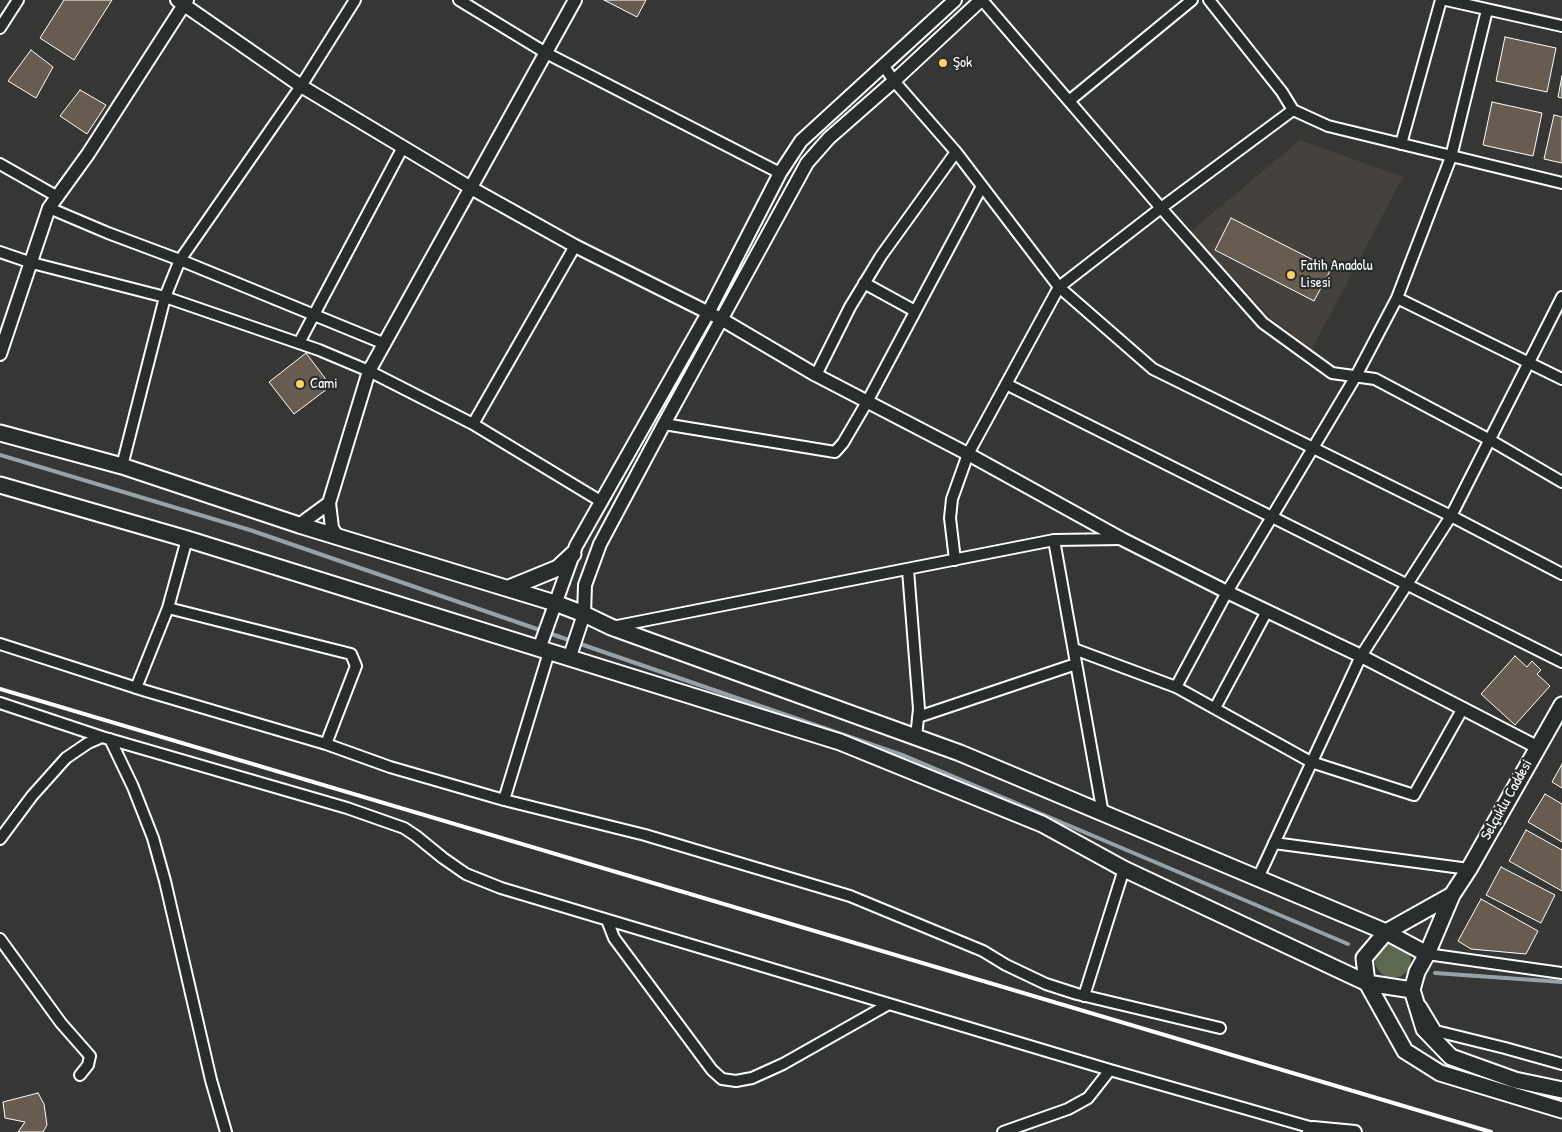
<!DOCTYPE html>
<meta charset="utf-8">
<style>
body{margin:0}
canvas{display:block;background:#363635}
</style>
<canvas width="1562" height="1132"></canvas>
<script>
const c = document.querySelector('canvas').getContext('2d');
c.lineJoin = 'round';
function paint(path, color) { c.fillStyle = color; c.fill(path, 'evenodd'); }
const poly = rows => new Path2D(rows.map(r => 'M' + r).join(''));
function stroke(path, color, width, dash) { c.strokeStyle = color; c.lineWidth = width; c.lineCap = dash ? 'butt' : 'round'; c.setLineDash(dash || []); c.stroke(path); }
function drawText(font, color, halo, rows, align = 'center') {
  c.font = font + ' "Patrick Hand",sans-serif'; c.lineWidth = 4.5; c.setLineDash([]); c.textBaseline = 'middle'; c.strokeStyle = halo; c.fillStyle = color; for (const [text, x, y, turn = 0] of rows) {
    c.save(); c.translate(x, y); c.rotate((+turn || 0) * Math.PI / 180); c.textAlign = isNaN(turn) ? turn : align; if (halo) c.strokeText(text, 0, 0); c.fillText(text, 0, 0); c.restore();
  }
}
paint(poly([
 [1300,140,1403,177,1312,349,1271,318,1190,232]
]), '#45413d');
paint(poly([
 '1375 960a18 18 0 1 1 36 0a18 18 0 1 1-36 0Z'
]), '#5c6850');
stroke(poly([
 [0,455,250,530,905,756,1348,944],
 [1435,973,1562,982]
]), '#95a2aa', 4);
const building = poly([
 [64,0,112,0,74,60,40,38,64,0],
 [604,0,646,0,637,17,604,0],
 [1505,37,1556,48,1547,92,1496,81,1505,37],
 [31,50,53,67,36,98,8,81,31,50],
 [1562,76,1562,98,1558,97,1562,76],
 [80,90,106,105,87,134,60,116,80,90],
 [1492,102,1542,113,1533,156,1483,145,1492,102],
 [1554,115,1562,117,1562,163,1544,159,1554,115],
 [1231,218,1331,269,1314,301,1215,250,1231,218],
 [306,353,331,386,294,414,269,382,306,353],
 [1515,656,1527,667,1532,661,1541,670,1537,674,1550,686,1515,725,1481,694,1515,656],
 [1562,764,1562,788,1552,782,1562,764],
 [1545,794,1562,804,1562,842,1528,822,1545,794],
 [1526,830,1562,850,1562,891,1509,861,1526,830],
 [1501,867,1555,895,1541,923,1486,895,1501,867],
 [1481,899,1538,931,1526,954,1471,949,1458,941,1481,899],
 [38,1093,44,1104,47,1125,43,1132,18,1132,25,1122,5,1118,3,1102,38,1093]
]);
paint(building, '#685b4f');
stroke(building, '#fff', 1);
const minor = poly([
 [459,0,546,53,780,173],
 [982,0,1161,208,1263,323,1332,373,1375,379,1490,440,1562,482],
 [1209,0,1282,92,1293,110,1328,126,1562,183],
 [1446,0,1562,26],
 [0,28,18,0],
 [883,65,894,81,956,152,1059,287,1153,369,1451,516,1562,574],
 [1069,101,1192,0],
 [1401,144,1441,0],
 [0,164,58,197],
 [49,208,108,233,180,260,385,344],
 [0,252,32,263,165,297,319,350,369,371,473,424,602,502],
 [864,283,915,311],
 [1397,298,1562,379],
 [299,343,403,147],
 [816,375,850,307,881,256,956,152],
 [1006,384,1562,662],
 [473,424,575,246],
 [664,424,835,452,843,443,867,402,982,186],
 [122,466,165,297,180,260,301,86,355,0],
 [1054,540,1103,814],
 [955,560,950,518,952,499,968,454,1059,287,1161,208,1293,110],
 [908,570,919,709,916,737],
 [168,608,351,654,356,666,326,744],
 [612,627,1054,540,1121,539],
 [0,644,146,691,326,744,390,767,504,800,549,652],
 [1074,649,1176,687,1311,762,1414,795,1463,708],
 [1176,687,1227,592,1356,376,1397,298,1451,157,1487,10],
 [136,688,168,608,187,539],
 [0,703,102,737,347,808,404,828,416,836,443,858,466,874,501,888,1110,1070,1313,1128],
 [1215,708,1267,611],
 [918,717,1076,664],
 [110,739,133,787,153,838,165,881,211,1080,226,1132],
 [504,800,645,835,850,896,983,951,1006,965,1046,984,1077,994,1220,1028],
 [0,839,32,796,66,758,88,743,102,737],
 [1274,843,1469,869],
 [1258,878,1361,656,1451,516,1562,297],
 [607,920,614,938,712,1070,722,1079,736,1081,752,1078,783,1064,889,1004],
 [0,939,61,1023,90,1056,88,1065,80,1075],
 [1427,954,1562,973],
 [1084,996,1124,869],
 [1421,1006,1436,1031,1505,1048,1562,1064],
 [1003,1132,1068,1109,1088,1098,1110,1070]
]);
const tertiary = poly([
 [177,0,301,86,471,188,575,246,721,319,816,375,968,454,1122,539,1227,592,1361,656,1537,747],
 [0,354,49,208,88,154,187,0],
 [299,525,329,503],
 [337,536,332,528,329,503,369,371,575,0],
 [539,649,576,546,708,313,780,173,801,141,955,0],
 [569,659,584,614,585,585,600,544,664,424,807,163,829,138,894,81,981,0],
 [1309,1132,1313,1128,1355,1132]
]);
const secondary = poly([
 [0,433,122,466,299,525,555,603,584,614,611,627,960,753,1386,932,1427,954],
 [0,485,187,539,840,742,1042,824,1124,869,1367,983,1412,990],
 [509,588,558,568,573,554],
 [1452,895,1386,932,1364,958,1367,983,1405,1051,1440,1073,1562,1110],
 [1412,990,1417,972,1427,954,1452,895,1469,869,1562,705],
 [1412,990,1424,1029,1451,1057,1515,1080,1562,1090]
]);
stroke(minor, '#fff', 14);
stroke(tertiary, '#fff', 16);
stroke(secondary, '#fff', 19);
stroke(minor, '#2a2d2e', 10);
stroke(tertiary, '#2a2d2e', 12);
stroke(secondary, '#2a2d2e', 15);
stroke(poly([
 [0,689,1491,1132]
]), '#fff', 4);
for (const [x, y, r, color] of [
 [943,63,5,"#ffd166"],
 [1291,275,5,"#ffd166"],
 [300,384,5,"#ffd166"]
]) { const dot = new Path2D(); dot.arc(x, y, r, 0, 2 * Math.PI); c.fillStyle = color; c.fill(dot); stroke(dot, '#2a2d2e', 2); }
drawText('15px', '#fff', '#2a2d2e', [
 ["Şok",953,63],
 ["Fatih Anadolu",1301,266],
 ["Lisesi",1301,283],
 ["Cami",310,384]
], 'left');
drawText('15px', '#fff', '#2a2d2e', [
 ["Selçuklu Caddesi",1507,800,-61]
]);
</script>
